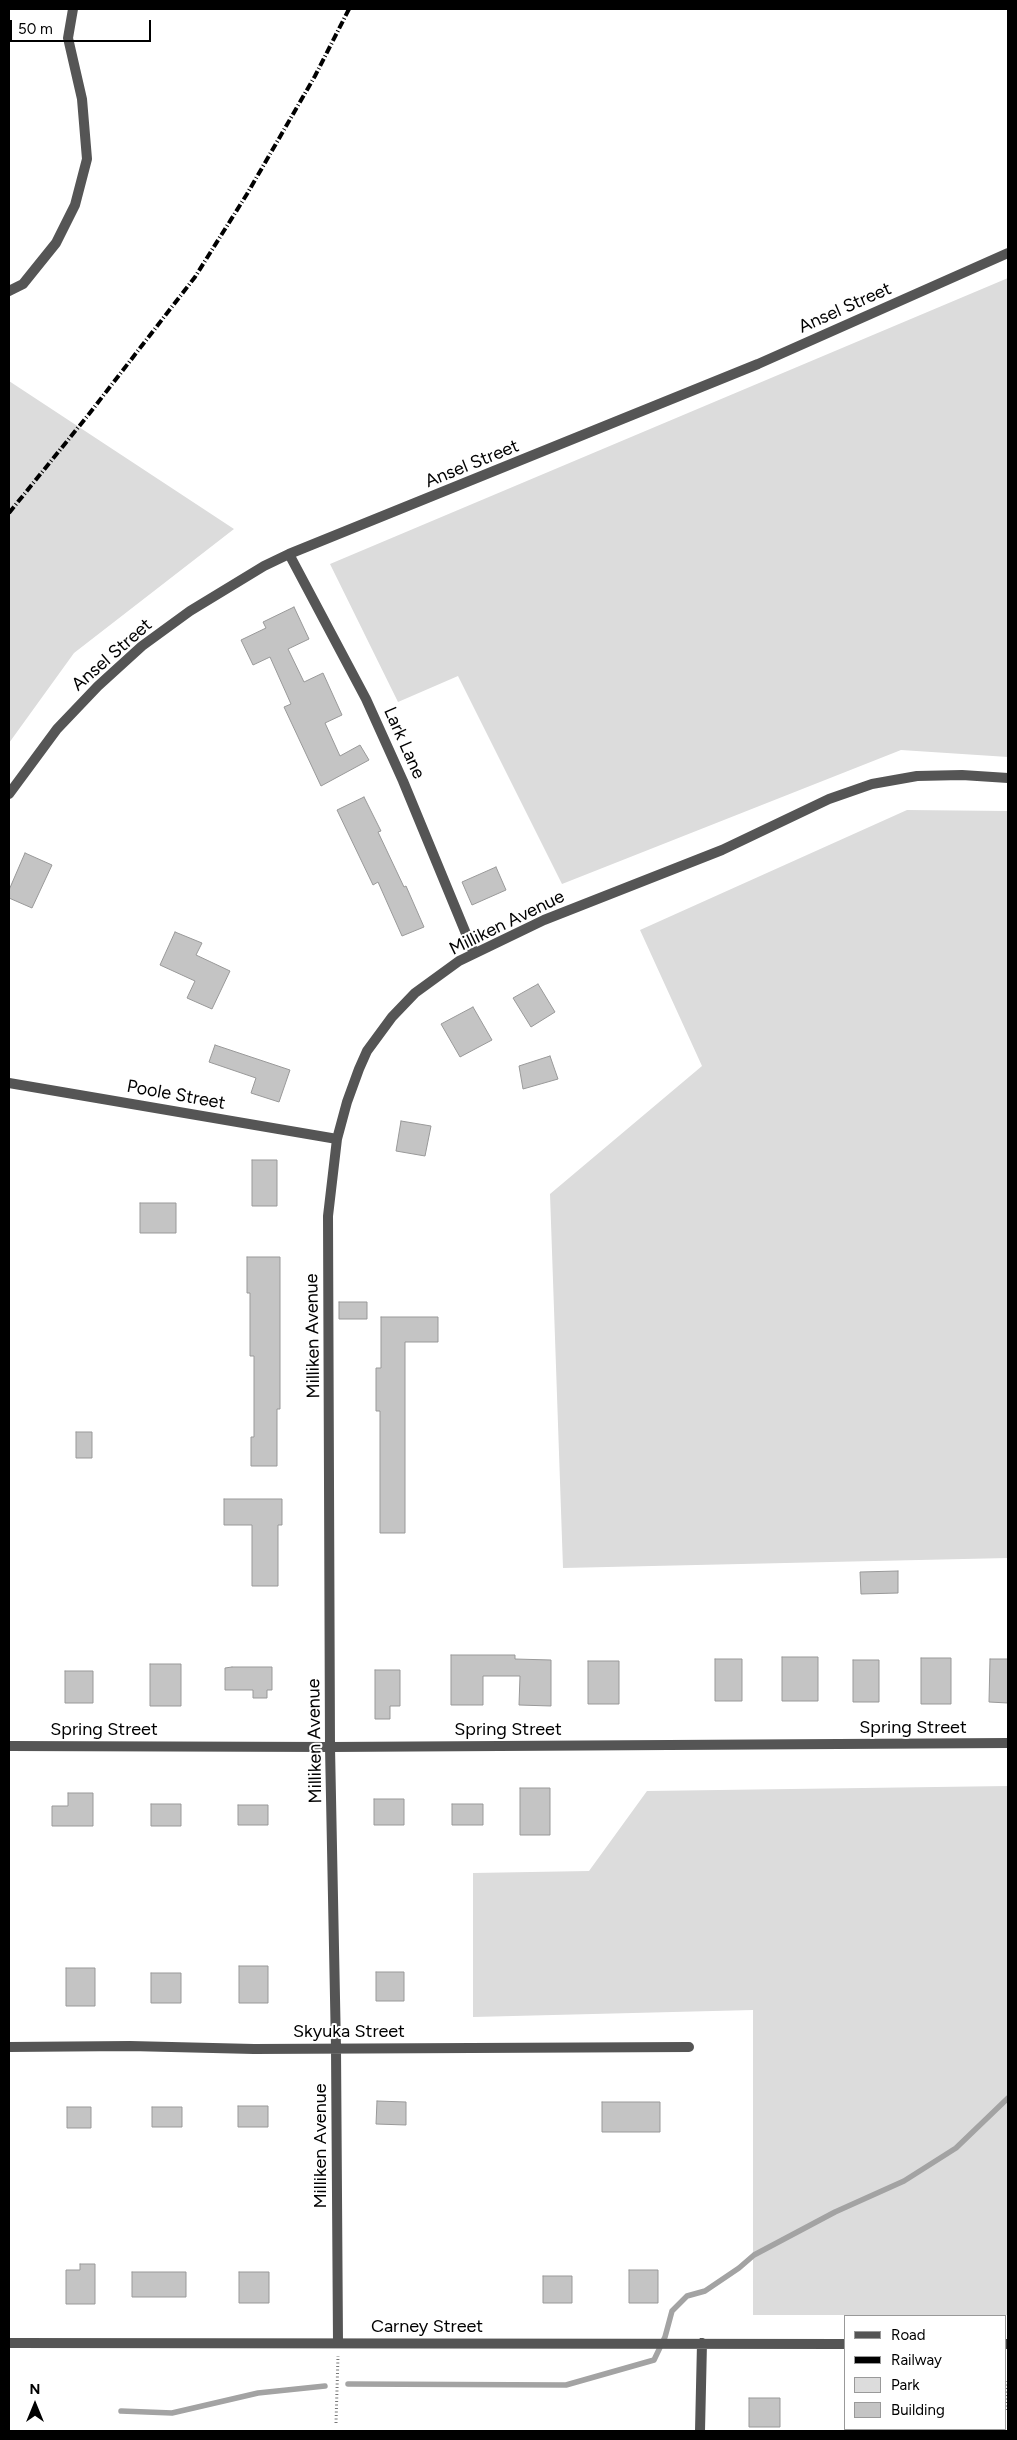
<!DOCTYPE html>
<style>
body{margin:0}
#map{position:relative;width:1017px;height:2440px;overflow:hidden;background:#fff;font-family:Figtree,sans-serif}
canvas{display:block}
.frame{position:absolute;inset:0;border:10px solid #000;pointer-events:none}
.legend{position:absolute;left:844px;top:2315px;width:162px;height:115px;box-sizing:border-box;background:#fff;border:1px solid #999;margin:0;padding:6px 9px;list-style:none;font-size:15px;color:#000}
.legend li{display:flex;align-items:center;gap:10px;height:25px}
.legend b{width:25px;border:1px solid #999}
.north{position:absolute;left:10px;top:2380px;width:50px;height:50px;-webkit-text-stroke:4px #fff;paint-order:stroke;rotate:0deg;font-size:14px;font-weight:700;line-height:20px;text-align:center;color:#000}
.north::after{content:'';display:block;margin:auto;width:18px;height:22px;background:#000;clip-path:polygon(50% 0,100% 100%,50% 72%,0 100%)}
.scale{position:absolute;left:10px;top:20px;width:141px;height:22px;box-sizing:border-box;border:2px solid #000;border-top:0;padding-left:6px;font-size:15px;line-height:18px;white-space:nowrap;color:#000;-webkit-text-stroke:4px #fff;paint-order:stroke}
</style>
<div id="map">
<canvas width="1017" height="2440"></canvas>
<div class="frame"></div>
<ul class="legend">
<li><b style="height:6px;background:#555"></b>Road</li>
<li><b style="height:6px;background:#000"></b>Railway</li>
<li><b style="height:14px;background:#dcdcdc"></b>Park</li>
<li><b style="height:14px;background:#c4c4c4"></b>Building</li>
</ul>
<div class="north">N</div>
<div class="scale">50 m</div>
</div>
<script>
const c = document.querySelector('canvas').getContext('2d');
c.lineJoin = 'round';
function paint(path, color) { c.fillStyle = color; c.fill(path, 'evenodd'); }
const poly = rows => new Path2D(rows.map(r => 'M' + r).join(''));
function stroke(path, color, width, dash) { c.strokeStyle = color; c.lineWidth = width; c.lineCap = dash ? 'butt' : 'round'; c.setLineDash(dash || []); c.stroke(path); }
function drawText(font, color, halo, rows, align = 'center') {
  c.font = font + ' Figtree,sans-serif'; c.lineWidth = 4; c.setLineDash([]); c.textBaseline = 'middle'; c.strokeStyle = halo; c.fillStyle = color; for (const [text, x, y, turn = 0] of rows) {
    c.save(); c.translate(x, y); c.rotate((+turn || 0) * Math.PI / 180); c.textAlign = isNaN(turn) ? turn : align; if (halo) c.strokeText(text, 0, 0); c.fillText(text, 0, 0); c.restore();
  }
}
paint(poly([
 [1008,278,1008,757,901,750,562,884,458,676,398,702,330,564],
 [9,381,234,529,74,653,9,743],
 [907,810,1008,811,1008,1558,563,1568,550,1194,702,1066,640,930],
 [1008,1786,1008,2315,753,2315,753,2010,473,2017,473,1873,589,1871,647,1791]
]), '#dcdcdc');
stroke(poly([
 [348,2384,566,2385,654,2360,665,2337,672,2311,687,2296,705,2291,739,2268,754,2255,835,2212,904,2181,956,2148,1008,2098],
 [121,2411,172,2413,258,2393,325,2386]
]), '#a3a3a3', 5.5);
const building = poly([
 [294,607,309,639,288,649,304,682,323,673,342,715,325,723,340,756,360,745,369,760,321,786,284,707,291,704,270,657,253,665,241,640,266,628,263,622,294,607],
 [364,797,381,831,378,832,404,887,406,886,424,927,402,936,378,882,373,885,337,810,364,797],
 [25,853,52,865,32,908,9,898,9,890,25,853],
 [496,867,506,890,472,905,462,882,496,867],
 [175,932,202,943,196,955,230,971,212,1009,187,998,195,981,160,965,175,932],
 [538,984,555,1012,531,1027,513,998,538,984],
 [473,1007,492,1040,460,1057,441,1024,473,1007],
 [215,1045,290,1070,279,1102,251,1093,256,1078,209,1062,215,1045],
 [550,1056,558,1079,523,1089,519,1066,550,1056],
 [401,1121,431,1126,425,1156,396,1151,401,1121],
 [252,1160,277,1160,277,1206,252,1206,252,1160],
 [140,1203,176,1203,176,1233,140,1233,140,1203],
 [247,1257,280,1257,280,1409,277,1409,277,1466,251,1466,251,1437,254,1437,254,1356,250,1356,250,1293,247,1293,247,1257],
 [339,1302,367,1302,367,1319,339,1319,339,1302],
 [381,1317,438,1317,438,1342,405,1342,405,1533,380,1533,380,1411,376,1411,376,1368,381,1368,381,1317],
 [76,1432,92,1432,92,1458,76,1458,76,1432],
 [224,1499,282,1499,282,1525,278,1525,278,1586,252,1586,252,1525,224,1525,224,1499],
 [898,1571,898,1593,861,1594,860,1572,898,1571],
 [451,1655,515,1655,515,1659,551,1660,551,1706,519,1705,520,1676,483,1676,483,1705,451,1705,451,1655],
 [782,1657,818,1657,818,1701,782,1701,782,1657],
 [921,1658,951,1658,951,1704,921,1704,921,1658],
 [715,1659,742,1659,742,1701,715,1701,715,1659],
 [990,1659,1008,1659,1008,1703,989,1702,990,1659],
 [853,1660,879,1660,879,1702,853,1702,853,1660],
 [588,1661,619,1661,619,1704,588,1704,588,1661],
 [150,1664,181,1664,181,1706,150,1706,150,1664],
 [232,1667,272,1667,272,1690,267,1690,267,1698,253,1698,253,1690,225,1690,225,1668,232,1667],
 [375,1670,400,1670,400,1706,390,1706,390,1719,375,1719,375,1670],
 [65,1671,93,1671,93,1703,65,1703,65,1671],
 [520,1788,550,1788,550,1835,520,1835,520,1788],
 [68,1793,93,1793,93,1826,52,1826,52,1806,68,1806,68,1793],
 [374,1799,404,1799,404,1825,374,1825,374,1799],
 [151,1804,181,1804,181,1826,151,1826,151,1804],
 [452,1804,483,1804,483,1825,452,1825,452,1804],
 [238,1805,268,1805,268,1825,238,1825,238,1805],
 [239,1966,268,1966,268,2003,239,2003,239,1966],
 [66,1968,95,1968,95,2006,66,2006,66,1968],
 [376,1972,404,1972,404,2001,376,2001,376,1972],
 [151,1973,181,1973,181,2003,151,2003,151,1973],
 [377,2101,406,2102,406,2125,376,2124,377,2101],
 [602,2102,660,2102,660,2132,602,2132,602,2102],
 [238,2106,268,2106,268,2127,238,2127,238,2106],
 [67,2107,91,2107,91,2128,67,2128,67,2107],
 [152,2107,182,2107,182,2127,152,2127,152,2107],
 [80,2264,95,2264,95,2304,66,2304,66,2270,80,2270,80,2264],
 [629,2270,658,2270,658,2303,629,2303,629,2270],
 [132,2272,186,2272,186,2297,132,2297,132,2272],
 [239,2272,269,2272,269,2303,239,2303,239,2272],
 [543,2276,572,2276,572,2303,543,2303,543,2276],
 [749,2398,780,2398,780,2427,749,2427,749,2398]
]);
paint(building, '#c4c4c4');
stroke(building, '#999', 1);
stroke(poly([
 [1006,2410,1008,2379],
 [336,2423,338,2356],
 [1004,2431,1004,2429]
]), '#777', 3, [1, 2.5]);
stroke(poly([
 [9,291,23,284,56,243,75,205,87,159,82,99,68,38,73,9],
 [289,554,366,699,403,781,474,953],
 [9,794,57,729,98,686,142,646,190,611,264,566,289,554,758,364,1008,253],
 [9,1083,337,1139],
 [9,1746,330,1747,1008,1743],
 [9,2047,130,2046,254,2049,689,2047],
 [9,2343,846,2344],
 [338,2343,336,2048,330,1747,328,1216,337,1139,347,1102,359,1069,367,1051,392,1017,415,993,459,961,544,920,722,850,829,799,872,784,917,776,962,775,1008,778],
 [1006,2344,1008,2344],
 [700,2431,702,2343]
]), '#555', 10);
stroke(poly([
 [9,513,89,414,195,277,247,194,315,76,349,9]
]), '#000', 4, [8, 2.5, 1, 2.5]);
drawText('18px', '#000', '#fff', [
 ["Ansel Street",845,308,-24],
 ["Ansel Street",472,464,-22],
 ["Ansel Street",112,655,-41],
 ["Lark Lane",404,743,66],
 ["Milliken Avenue",507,923,-26],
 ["Poole Street",176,1095,10],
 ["Milliken Avenue",313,1336,-91],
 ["Spring Street",913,1728],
 ["Spring Street",104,1730],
 ["Spring Street",508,1730],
 ["Milliken Avenue",315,1741,-91],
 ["Skyuka Street",349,2032],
 ["Milliken Avenue",321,2146,-90],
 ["Carney Street",427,2327]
]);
</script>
